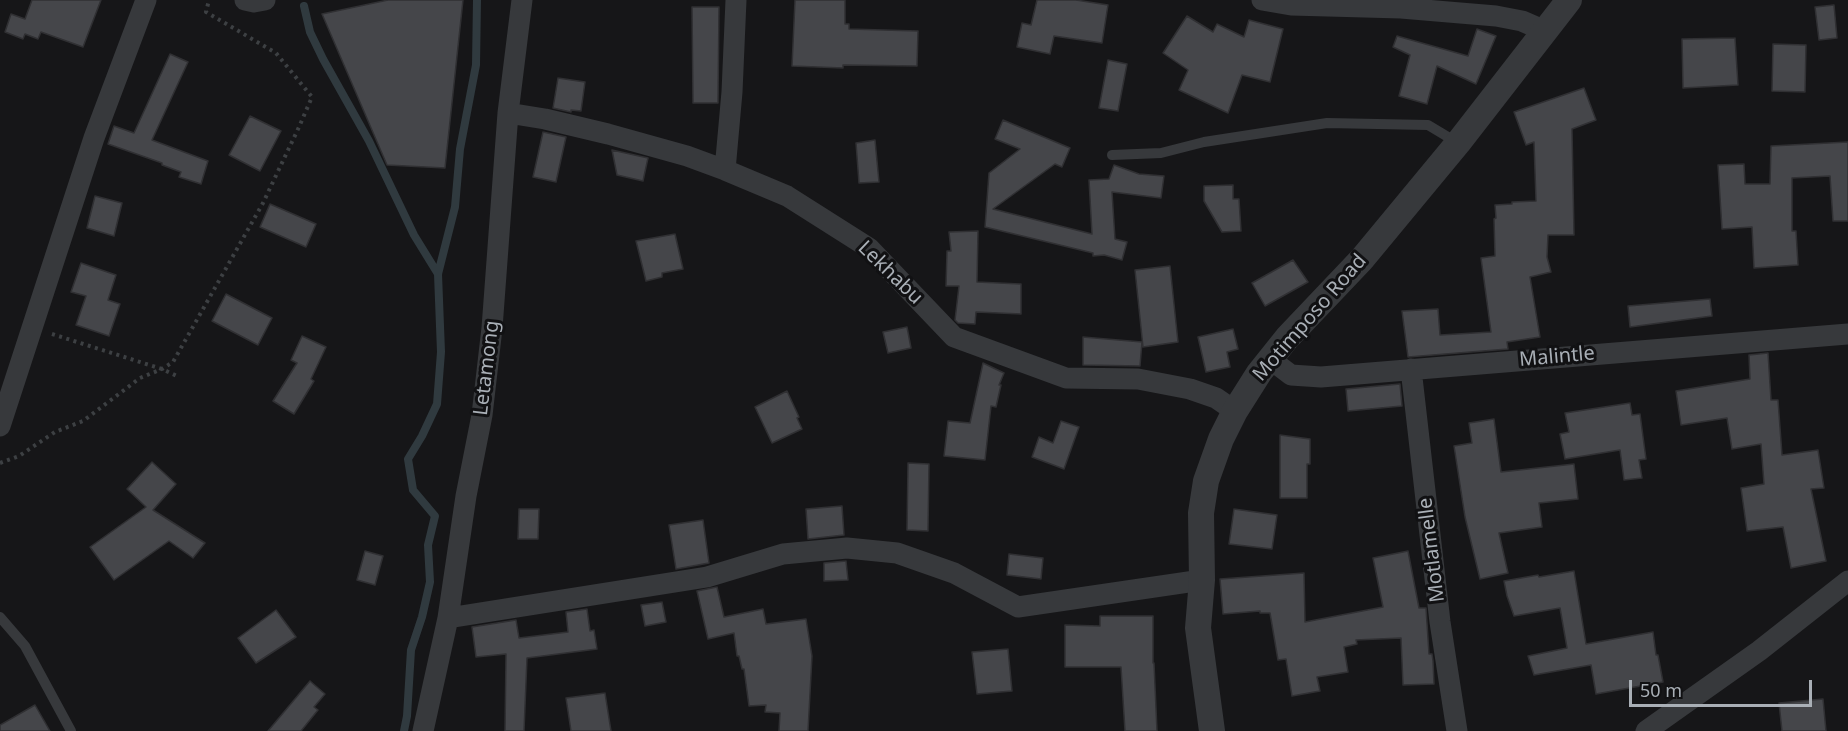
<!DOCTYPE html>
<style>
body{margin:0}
#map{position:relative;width:1848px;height:731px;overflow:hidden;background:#161618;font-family:"Noto Sans",sans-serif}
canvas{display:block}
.scale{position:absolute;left:1629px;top:680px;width:183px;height:27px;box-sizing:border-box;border:3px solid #a9afb6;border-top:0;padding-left:8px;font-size:18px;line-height:21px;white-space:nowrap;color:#a9afb6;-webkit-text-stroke:4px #111113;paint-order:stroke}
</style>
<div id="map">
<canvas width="1848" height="731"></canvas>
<div class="scale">50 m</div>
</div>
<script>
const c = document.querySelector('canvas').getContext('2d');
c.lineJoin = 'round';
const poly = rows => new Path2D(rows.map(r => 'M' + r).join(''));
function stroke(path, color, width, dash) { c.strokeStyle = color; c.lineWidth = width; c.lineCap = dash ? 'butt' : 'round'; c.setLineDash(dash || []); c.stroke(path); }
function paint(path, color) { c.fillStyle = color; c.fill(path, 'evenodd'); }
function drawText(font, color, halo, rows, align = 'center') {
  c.font = font + ' "Noto Sans",sans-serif'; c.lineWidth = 6; c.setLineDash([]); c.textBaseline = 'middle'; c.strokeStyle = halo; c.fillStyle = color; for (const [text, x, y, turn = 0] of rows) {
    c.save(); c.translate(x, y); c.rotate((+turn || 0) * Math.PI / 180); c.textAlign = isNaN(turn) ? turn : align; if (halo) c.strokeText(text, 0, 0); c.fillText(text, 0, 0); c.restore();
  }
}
stroke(poly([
 [304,6,310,32,323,59,369,141,414,235,438,274],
 [404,731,407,716,411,650,422,617,430,582,428,545,435,516,413,490,408,459,422,436,437,404,441,352,438,274,455,207,460,149,476,65,477,0]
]), '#303a3f', 8);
const building = poly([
 [32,0,101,0,83,47,41,32,38,39,25,34,23,39,5,32,11,14,25,19,32,0],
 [388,0,463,0,445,168,387,165,322,14,388,0],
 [795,0,845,0,845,24,849,24,849,29,918,31,917,66,843,65,843,68,792,66,795,0],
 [1037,0,1076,0,1108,5,1102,43,1054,36,1050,54,1017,47,1022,23,1031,25,1037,0],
 [1834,5,1837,38,1819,40,1815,7,1834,5],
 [692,7,719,7,718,103,693,103,692,7],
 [1187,16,1213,32,1217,24,1244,37,1249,20,1283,29,1270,82,1242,75,1228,113,1179,90,1188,70,1163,53,1187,16],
 [1477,29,1496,36,1476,84,1437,66,1427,104,1399,96,1410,55,1393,47,1397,36,1468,56,1477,29],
 [1735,38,1738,85,1683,88,1682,39,1735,38],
 [1773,44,1806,45,1805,92,1772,91,1773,44],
 [170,54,188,62,152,140,208,161,201,184,179,177,181,172,162,165,162,163,108,144,114,126,134,133,170,54],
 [1108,60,1127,64,1118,111,1099,108,1108,60],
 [558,78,585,82,581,111,571,110,571,112,553,108,558,78],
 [1584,88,1596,120,1572,129,1574,235,1548,235,1547,257,1551,272,1530,277,1540,337,1507,342,1508,349,1408,357,1402,311,1438,309,1440,335,1491,332,1481,258,1495,256,1494,219,1496,218,1495,205,1512,204,1512,202,1536,201,1534,142,1526,145,1514,112,1584,88],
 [250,116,281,131,260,171,229,155,250,116],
 [1003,120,1070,148,1062,167,1055,164,993,209,1092,234,1089,180,1109,179,1114,165,1139,174,1164,176,1161,198,1112,192,1115,239,1127,242,1122,260,1104,255,1093,256,1093,253,985,227,989,173,1020,149,995,139,1003,120],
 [543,132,566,137,556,182,533,177,543,132],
 [875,140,879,182,859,183,856,143,875,140],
 [1848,142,1848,221,1833,221,1830,176,1792,178,1792,231,1796,231,1798,265,1754,268,1752,227,1722,229,1718,165,1744,164,1745,184,1770,184,1771,146,1848,142],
 [612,150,648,158,643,181,617,175,612,150],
 [1233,185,1233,199,1239,199,1241,231,1222,232,1204,201,1204,186,1233,185],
 [95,196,122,203,114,236,87,228,95,196],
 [270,204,316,224,306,247,260,227,270,204],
 [978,231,977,282,1021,284,1021,314,976,312,975,324,958,323,955,320,959,286,946,286,947,251,951,251,949,232,978,231],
 [675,234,683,269,662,273,662,277,646,281,636,241,675,234],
 [1293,260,1308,282,1265,306,1252,283,1293,260],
 [81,263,116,275,108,300,120,304,109,336,76,325,86,296,71,292,81,263],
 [1170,266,1178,342,1143,347,1135,270,1170,266],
 [226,294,272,318,258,345,212,321,226,294],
 [1710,299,1712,316,1630,327,1628,306,1710,299],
 [907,327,911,348,888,353,883,332,907,327],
 [1233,329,1238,349,1227,352,1230,367,1206,372,1198,337,1233,329],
 [302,336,326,347,311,379,314,381,294,414,273,401,297,363,291,360,302,336],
 [1083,337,1142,342,1140,366,1083,365,1083,337],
 [1768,353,1771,400,1778,400,1782,455,1818,450,1824,488,1811,489,1826,561,1791,568,1783,527,1747,531,1741,488,1764,484,1761,444,1732,449,1727,418,1681,425,1676,391,1750,379,1749,355,1768,353],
 [983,363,1004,373,999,385,1001,385,996,407,991,406,985,460,944,456,948,421,970,423,983,363],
 [1400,384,1402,406,1348,411,1346,389,1400,384],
 [787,391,799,417,797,418,802,429,772,443,755,407,787,391],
 [1630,403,1632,415,1640,414,1646,459,1639,460,1642,478,1624,480,1620,450,1565,459,1560,434,1569,432,1565,413,1630,403],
 [1494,419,1501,472,1574,464,1578,499,1539,503,1542,527,1499,533,1508,573,1480,579,1465,517,1454,446,1472,443,1469,423,1494,419],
 [1061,421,1079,427,1064,469,1032,457,1039,437,1053,443,1061,421],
 [1280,435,1310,439,1310,464,1307,464,1307,498,1280,498,1280,435],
 [152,462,176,484,153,510,205,543,193,558,169,541,114,580,90,547,146,507,127,489,152,462],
 [908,463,929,464,928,531,907,530,908,463],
 [842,506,844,535,808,539,806,509,842,506],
 [519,509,539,509,538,539,518,539,519,509],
 [1234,509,1277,515,1272,549,1229,544,1234,509],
 [703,520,709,563,676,569,669,525,703,520],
 [365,551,383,556,375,585,357,580,365,551],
 [1408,551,1419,608,1426,608,1429,654,1432,654,1433,661,1434,684,1403,685,1401,638,1356,640,1357,644,1344,647,1348,672,1317,677,1320,691,1292,696,1286,659,1278,660,1270,613,1260,613,1260,611,1223,614,1220,579,1304,573,1305,622,1383,607,1373,558,1408,551],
 [1009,554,1043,558,1041,579,1007,575,1009,554],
 [846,561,848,580,824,581,824,563,846,561],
 [1574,571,1586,644,1653,632,1656,655,1658,655,1663,682,1596,694,1591,665,1534,675,1528,656,1567,648,1560,608,1514,616,1507,596,1504,581,1538,575,1539,577,1574,571],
 [717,587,724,617,763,609,766,624,806,619,812,656,808,731,779,731,780,713,765,712,766,705,749,706,744,669,742,669,739,656,737,656,734,633,708,639,697,591,717,587],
 [662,602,666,622,645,626,641,605,662,602],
 [587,609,590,631,594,630,597,649,527,658,524,731,505,731,506,654,476,657,472,627,516,620,519,638,568,632,566,612,587,609],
 [276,610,296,637,256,663,238,638,276,610],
 [1100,616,1153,616,1153,663,1154,663,1157,731,1125,731,1121,667,1065,667,1065,625,1100,626,1100,616],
 [1008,649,1012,691,977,694,972,652,1008,649],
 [310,681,325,694,314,707,318,710,301,731,268,731,310,681],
 [605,693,611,731,571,731,566,698,605,693],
 [1823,699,1826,731,1782,731,1779,703,1823,699],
 [35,705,50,731,0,731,0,725,35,705]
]);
paint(building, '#45464a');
stroke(building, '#303033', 1.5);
stroke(poly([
 [52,334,162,369,177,376],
 [0,463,19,456,55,432,83,421,140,378,162,369,173,362,263,203,299,127,312,97,276,53,206,12,209,0]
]), '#3d4043', 4, [3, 4.5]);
stroke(poly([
 [1112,155,1161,153,1204,142,1327,123,1428,125,1458,143],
 [0,617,25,646,71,731]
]), '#37393c', 10);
stroke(poly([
 [245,0,254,2,265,0],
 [1262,0,1291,5,1401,8,1496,16,1522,21,1545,31],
 [508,113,545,119,608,134,687,156,725,170,787,196,869,248,954,337,1066,378,1138,379,1190,389,1216,398,1235,411],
 [725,170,732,92,736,0],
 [1270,359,1291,375,1321,377,1848,334],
 [1411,369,1440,622,1457,731],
 [0,426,94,138,146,0],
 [448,618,707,577,783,554,847,548,897,553,954,573,1018,607,1202,580],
 [423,731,448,618,466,496,482,415,492,328,508,113,522,0],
 [1646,731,1759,651,1848,581]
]), '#37393c', 21);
stroke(poly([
 [1212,731,1198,628,1202,580,1201,513,1206,481,1221,439,1235,411,1259,373,1287,338,1362,259,1458,143,1569,0]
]), '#37393c', 26);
drawText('20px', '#a9afb6', '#111113', [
 ["Lekhabu",890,273,44],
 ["Motimposo Road",1310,318,-49],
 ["Malintle",1557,357,-5],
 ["Letamong",487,368,-83],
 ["Motlamelle",1432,550,-97]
]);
</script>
